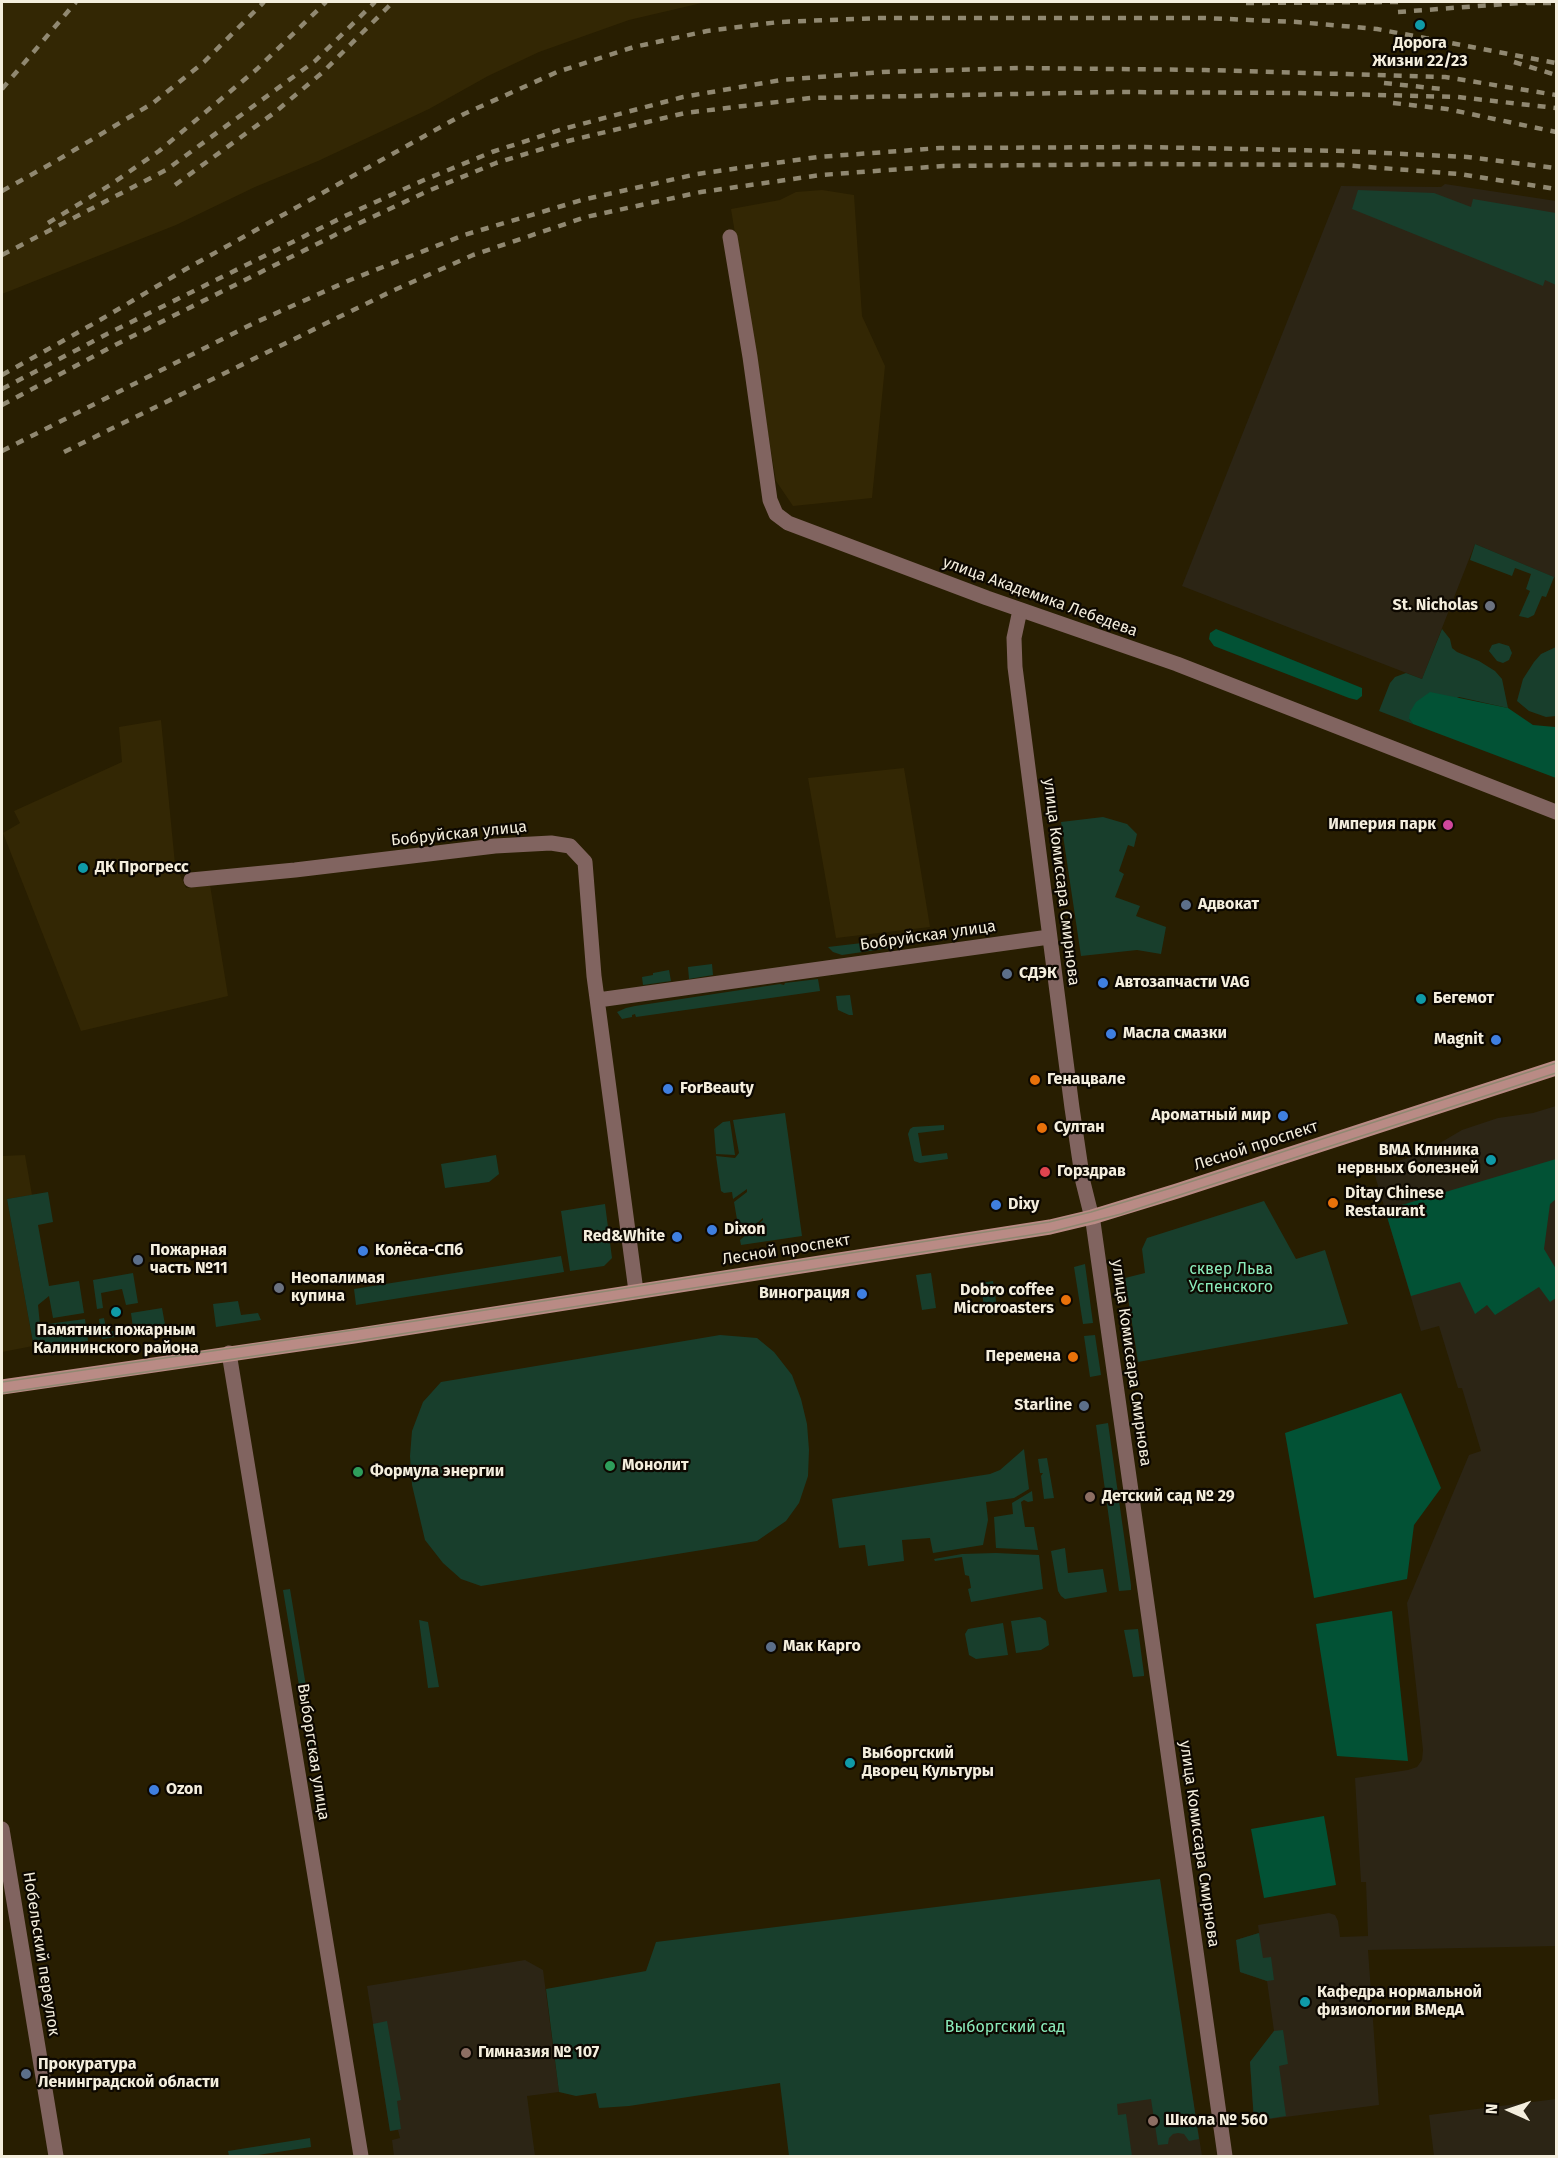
<!DOCTYPE html>
<meta charset="utf-8">
<style>
body{margin:0}
#map{position:relative;width:1558px;height:2158px;overflow:hidden;background:#281e01;font-family:"Fira Sans",sans-serif}
canvas{display:block}
.frame{position:absolute;inset:0;border:3px solid #f4eedd;pointer-events:none}
.north{position:absolute;left:1480px;top:2080px;width:60px;height:60px;-webkit-text-stroke:4px #0d0801;paint-order:stroke;rotate:273deg;font-size:16px;font-weight:700;line-height:24px;text-align:center;color:#f4eedd}
.north::after{content:'';display:block;margin:auto;width:21px;height:27px;background:#f4eedd;clip-path:polygon(50% 0,100% 100%,50% 72%,0 100%)}
</style>
<div id="map">
<canvas width="1558" height="2158"></canvas>
<div class="frame"></div>
<div class="north">N</div>
</div>
<script>
const c = document.querySelector('canvas').getContext('2d');
c.lineJoin = 'round';
function paint(path, color) { c.fillStyle = color; c.fill(path, 'evenodd'); }
const poly = rows => new Path2D(rows.map(r => 'M' + r).join(''));
function stroke(path, color, width, dash) { c.strokeStyle = color; c.lineWidth = width; c.lineCap = dash ? 'butt' : 'round'; c.setLineDash(dash || []); c.stroke(path); }
function drawText(font, color, halo, rows, align = 'center') {
  c.font = font + ' "Fira Sans",sans-serif'; c.lineWidth = 4.5; c.setLineDash([]); c.textBaseline = 'middle'; c.strokeStyle = halo; c.fillStyle = color; for (const [text, x, y, turn = 0] of rows) {
    c.save(); c.translate(x, y); c.rotate((+turn || 0) * Math.PI / 180); c.textAlign = isNaN(turn) ? turn : align; if (halo) c.strokeText(text, 0, 0); c.fillText(text, 0, 0); c.restore();
  }
}
paint(poly([
 [2,2,706,2,629,20,539,52,488,76,429,109,318,161,255,187,176,225,2,294],
 [822,190,854,195,862,316,885,366,872,498,793,506,776,481,731,209,780,200,796,192],
 [161,720,175,864,186,888,210,885,228,996,81,1031,3,833,20,823,14,811,122,762,119,727],
 [904,768,930,927,836,938,808,778],
 [25,1155,32,1195,7,1199,34,1348,33,1346,2,1352,2,1156]
]), '#332704');
paint(poly([
 [1445,184,1556,201,1556,578,1475,544,1422,679,1182,586,1341,186,1441,187],
 [1556,1106,1556,1946,1368,1950,1379,2105,1254,2121,1250,2062,1274,2031,1267,1981,1240,1972,1236,1940,1259,1933,1258,1925,1329,1913,1335,1915,1338,1921,1340,1937,1368,1936,1366,1882,1361,1882,1355,1778,1408,1770,1417,1767,1422,1760,1423,1750,1407,1603,1469,1455,1481,1451,1462,1388,1458,1388,1439,1326,1421,1331,1373,1169,1423,1153,1462,1130,1498,1118,1533,1113],
 [525,1960,543,1970,559,2092,527,2096,535,2156,394,2156,392,2140,400,2138,398,2130,390,2131,367,1986],
 [1192,2092,1202,2156,1115,2156,1107,2103],
 [1556,2099,1556,2156,1434,2156,1429,2115]
]), '#2c2515');
paint(poly([
 [1358,190,1434,193,1471,207,1473,199,1556,213,1556,285,1545,280,1543,286,1352,209],
 [1475,544,1554,577,1546,597,1542,596,1534,615,1528,618,1519,616,1530,591,1526,589,1531,574,1515,568,1512,576,1470,560],
 [1442,629,1450,639,1452,648,1457,652,1479,661,1495,671,1502,679,1508,708,1459,697,1409,719,1413,724,1379,711,1390,683,1395,677,1406,673,1422,679],
 [1499,643,1509,646,1512,653,1509,660,1503,663,1497,661,1489,651,1492,645],
 [1556,647,1556,716,1546,717,1529,711,1517,701,1523,679,1534,662,1541,654],
 [1103,817,1127,824,1137,834,1134,847,1128,845,1119,871,1124,874,1115,897,1140,906,1136,916,1166,927,1161,954,1137,950,1081,956,1061,822],
 [896,939,897,947,842,955,833,952,828,947],
 [712,964,713,975,689,979,688,967],
 [669,970,671,981,643,985,642,977,653,975,653,973],
 [818,979,820,991,636,1017,635,1014,632,1015,632,1017,622,1019,617,1012,626,1008,635,1006,780,984,784,985,785,983],
 [850,995,853,1015,849,1015,838,1010,836,996],
 [785,1113,802,1236,741,1245,740,1240,763,1220,763,1218,740,1237,734,1202,747,1192,747,1189,733,1199,732,1192,724,1193,721,1191,716,1156,735,1158,739,1153,733,1120],
 [730,1121,735,1155,716,1154,714,1129,723,1122],
 [944,1125,944,1130,918,1133,922,1156,947,1153,948,1159,920,1163,914,1161,908,1134,910,1129,913,1127],
 [496,1155,499,1174,489,1182,445,1188,441,1164],
 [48,1192,53,1222,38,1225,49,1286,79,1281,84,1313,53,1318,49,1296,38,1305,40,1325,85,1319,88,1341,34,1348,7,1199],
 [1264,1201,1296,1259,1325,1250,1348,1324,1138,1362,1125,1278,1145,1273,1142,1249,1147,1238],
 [605,1204,612,1258,604,1266,570,1271,561,1211],
 [561,1256,564,1272,356,1305,354,1289],
 [1085,1264,1093,1323,1083,1324,1074,1267],
 [133,1273,138,1303,126,1305,122,1289,101,1293,103,1308,97,1309,93,1280],
 [931,1273,936,1308,922,1310,916,1275],
 [993,1281,998,1314,990,1315,984,1308,981,1283],
 [238,1301,241,1315,258,1313,261,1320,216,1327,213,1304],
 [162,1308,166,1330,102,1339,99,1319,104,1318,107,1332,133,1328,131,1313],
 [720,1335,757,1338,774,1352,792,1375,801,1399,807,1424,809,1450,808,1476,799,1503,786,1521,757,1541,481,1586,461,1579,443,1563,425,1540,412,1485,410,1456,412,1431,423,1402,441,1382],
 [1095,1335,1101,1375,1090,1377,1084,1336],
 [1108,1423,1131,1585,1131,1590,1119,1591,1096,1425],
 [1024,1449,1029,1489,1014,1498,986,1502,988,1520,983,1545,933,1553,930,1538,902,1540,904,1561,868,1566,865,1545,839,1548,832,1499,990,1474,1000,1470],
 [1047,1458,1054,1498,1044,1499,1041,1476,1043,1473,1040,1473,1038,1459],
 [1032,1491,1033,1501,1028,1502,1024,1500,1021,1502,1025,1527,1034,1527,1038,1550,996,1548,994,1517,1013,1514,1012,1503],
 [1065,1548,1068,1573,1103,1569,1107,1592,1065,1599,1061,1596,1058,1591,1051,1551],
 [996,1553,1039,1555,1043,1589,971,1602,968,1589,971,1588,969,1576,965,1575,962,1557,935,1561,934,1559,962,1554],
 [290,1589,319,1765,312,1763,283,1590],
 [1040,1617,1046,1621,1049,1645,1041,1650,1016,1653,1011,1621],
 [419,1620,428,1622,439,1687,428,1688],
 [1003,1623,1008,1655,976,1659,969,1655,965,1634,968,1629],
 [1138,1629,1144,1674,1144,1676,1133,1677,1124,1630],
 [1160,1879,1199,2139,1189,2141,1184,2134,1178,2133,1173,2134,1169,2138,1168,2144,1158,2145,1151,2099,1117,2104,1118,2115,1126,2114,1132,2156,789,2156,780,2083,629,2106,599,2108,596,2093,576,2096,559,2092,546,1989,646,1971,656,1942],
 [1259,1933,1263,1958,1271,1957,1274,1980,1267,1981,1240,1972,1236,1940],
 [387,2021,401,2100,397,2101,401,2129,390,2131,373,2024],
 [1283,2030,1288,2064,1279,2066,1286,2116,1254,2121,1250,2062,1274,2031],
 [310,2138,311,2147,251,2156,229,2156,228,2151]
]), '#183e2c');
paint(poly([
 [1216,629,1362,688,1362,696,1357,700,1349,698,1214,646,1209,639,1210,633],
 [1430,692,1508,708,1533,725,1555,727,1556,730,1556,778,1413,724,1409,719,1410,712,1416,702],
 [1556,1159,1556,1199,1550,1204,1544,1249,1556,1269,1556,1298,1550,1302,1539,1287,1495,1315,1487,1305,1475,1314,1460,1282,1411,1296,1385,1210],
 [1401,1393,1441,1488,1414,1525,1407,1579,1314,1598,1285,1433],
 [1392,1611,1408,1761,1337,1756,1316,1624],
 [1324,1816,1336,1885,1264,1898,1251,1829]
]), '#025235');
stroke(poly([
 [730,237,750,357,770,500,776,514,788,523,987,598,1177,664,1556,812],
 [1020,610,1014,638,1015,667,1072,1108,1083,1182,1093,1222,1225,2156],
 [191,880,295,870,495,846,551,843,570,846,585,862,594,976,636,1291],
 [598,1000,1049,937],
 [229,1353,361,2156],
 [2,1829,56,2156]
]), '#816460', 15);
stroke(poly([
 [2,1387,354,1336,1050,1227,1092,1217,1177,1191,1556,1068]
]), '#b98b85', 15);
stroke(poly([
 [2,1382,415,1321,1049,1222,1091,1212,1171,1188,1556,1063],
 [2,1393,356,1341,1050,1232,1121,1214,1556,1073]
]), '#908871', 1.5);
stroke(poly([
 [1246,3,1398,2],
 [1527,3,1556,3],
 [1398,12,1533,2],
 [1514,62,1556,75],
 [1384,83,1441,89],
 [2,89,76,2],
 [1393,103,1447,109,1556,132],
 [175,185,274,113,323,72,393,2],
 [2,191,56,161,153,103,204,62,264,2],
 [48,223,110,185,159,151,257,69,326,2],
 [2,255,166,170,315,61,375,2],
 [2,375,100,320,186,269,464,114,557,72,634,47,707,31,779,22,880,18,1204,18,1297,22,1377,29,1556,63],
 [2,389,107,334,347,215,424,180,492,152,563,129,683,97,781,80,882,72,1022,68,1205,70,1445,77,1556,95],
 [2,405,113,346,351,227,428,191,496,163,568,141,685,113,811,98,1116,92,1301,93,1458,97,1556,108],
 [2,451,252,324,350,280,464,235,582,200,697,174,818,157,940,148,1143,147,1343,151,1467,157,1556,168],
 [64,452,392,291,473,255,586,217,701,192,821,175,943,166,1145,164,1342,165,1459,174,1556,189]
]), '#908871', 4.5, [8, 8]);
for (const [x, y, r, color] of [
 [1420,25,6,"#0f9aa8"],
 [1490,606,6,"#6b7280"],
 [1448,825,6,"#d1479c"],
 [83,868,6,"#0f9aa8"],
 [1186,905,6,"#5c6f8a"],
 [1007,974,6,"#5c6f8a"],
 [1103,983,6,"#3f7fe0"],
 [1421,999,6,"#0f9aa8"],
 [1111,1034,6,"#3f7fe0"],
 [1496,1040,6,"#3f7fe0"],
 [1035,1080,6,"#e8710a"],
 [668,1089,6,"#3f7fe0"],
 [1283,1116,6,"#3f7fe0"],
 [1042,1128,6,"#e8710a"],
 [1491,1160,6,"#0f9aa8"],
 [1045,1172,6,"#e0444e"],
 [1333,1203,6,"#e8710a"],
 [996,1205,6,"#3f7fe0"],
 [712,1230,6,"#3f7fe0"],
 [677,1237,6,"#3f7fe0"],
 [363,1251,6,"#3f7fe0"],
 [138,1260,6,"#5c6f8a"],
 [279,1288,6,"#6b7280"],
 [862,1294,6,"#3f7fe0"],
 [1066,1300,6,"#e8710a"],
 [116,1312,6,"#0f9aa8"],
 [1073,1357,6,"#e8710a"],
 [1084,1406,6,"#5c6f8a"],
 [610,1466,6,"#2e9e5b"],
 [358,1472,6,"#2e9e5b"],
 [1090,1497,6,"#8d6e63"],
 [771,1647,6,"#5c6f8a"],
 [850,1763,6,"#0f9aa8"],
 [154,1790,6,"#3f7fe0"],
 [1305,2002,6,"#0f9aa8"],
 [466,2053,6,"#8d6e63"],
 [26,2074,6,"#5c6f8a"],
 [1153,2121,6,"#8d6e63"]
]) { const dot = new Path2D(); dot.arc(x, y, r, 0, 2 * Math.PI); c.fillStyle = color; c.fill(dot); stroke(dot, '#0d0801', 2); }
drawText('bold 16px', '#f4eedd', '#0d0801', [
 ["Дорога",1420,44,"center"],
 ["Жизни 22/23",1420,62,"center"],
 ["St. Nicholas",1478,606,"right"],
 ["Империя парк",1436,825,"right"],
 ["ДК Прогресс",95,868],
 ["Адвокат",1198,905],
 ["СДЭК",1019,974],
 ["Автозапчасти VAG",1115,983],
 ["Бегемот",1433,999],
 ["Масла смазки",1123,1034],
 ["Magnit",1484,1040,"right"],
 ["Генацвале",1047,1080],
 ["ForBeauty",680,1089],
 ["Ароматный мир",1271,1116,"right"],
 ["Султан",1054,1128],
 ["ВМА Клиника",1479,1151,"right"],
 ["нервных болезней",1479,1169,"right"],
 ["Горздрав",1057,1172],
 ["Ditay Chinese",1345,1194],
 ["Restaurant",1345,1212],
 ["Dixy",1008,1205],
 ["Dixon",724,1230],
 ["Red&White",665,1237,"right"],
 ["Пожарная",150,1251],
 ["часть №11",150,1269],
 ["Колёса-СПб",375,1251],
 ["Неопалимая",291,1279],
 ["купина",291,1297],
 ["Dobro coffee",1054,1291,"right"],
 ["Microroasters",1054,1309,"right"],
 ["Винограция",850,1294,"right"],
 ["Памятник пожарным",116,1331,"center"],
 ["Калининского района",116,1349,"center"],
 ["Перемена",1061,1357,"right"],
 ["Starline",1072,1406,"right"],
 ["Монолит",622,1466],
 ["Формула энергии",370,1472],
 ["Детский сад № 29",1102,1497],
 ["Мак Карго",783,1647],
 ["Выборгский",862,1754],
 ["Дворец Культуры",862,1772],
 ["Ozon",166,1790],
 ["Кафедра нормальной",1317,1993],
 ["физиологии ВМедА",1317,2011],
 ["Гимназия № 107",478,2053],
 ["Прокуратура",38,2065],
 ["Ленинградской области",38,2083],
 ["Школа № 560",1165,2121]
], 'left');
drawText('16px', '#f4eedd', '#0d0801', [
 ["улица Академика Лебедева",1040,597,20],
 ["Бобруйская улица",459,834,-6],
 ["улица Комиссара Смирнова",1061,882,83],
 ["Бобруйская улица",928,936,-8],
 ["Лесной проспект",1256,1146,-18],
 ["Лесной проспект",786,1250,-9],
 ["улица Комиссара Смирнова",1131,1363,82],
 ["Выборгская улица",313,1752,81],
 ["улица Комиссара Смирнова",1199,1844,82],
 ["Нобельский переулок",41,1954,81]
]);
drawText('16px', '#8becbb', '#0d0801', [
 ["сквер Льва",1231,1270],
 ["Успенского",1231,1288],
 ["Выборгский сад",1005,2028]
]);
</script>
